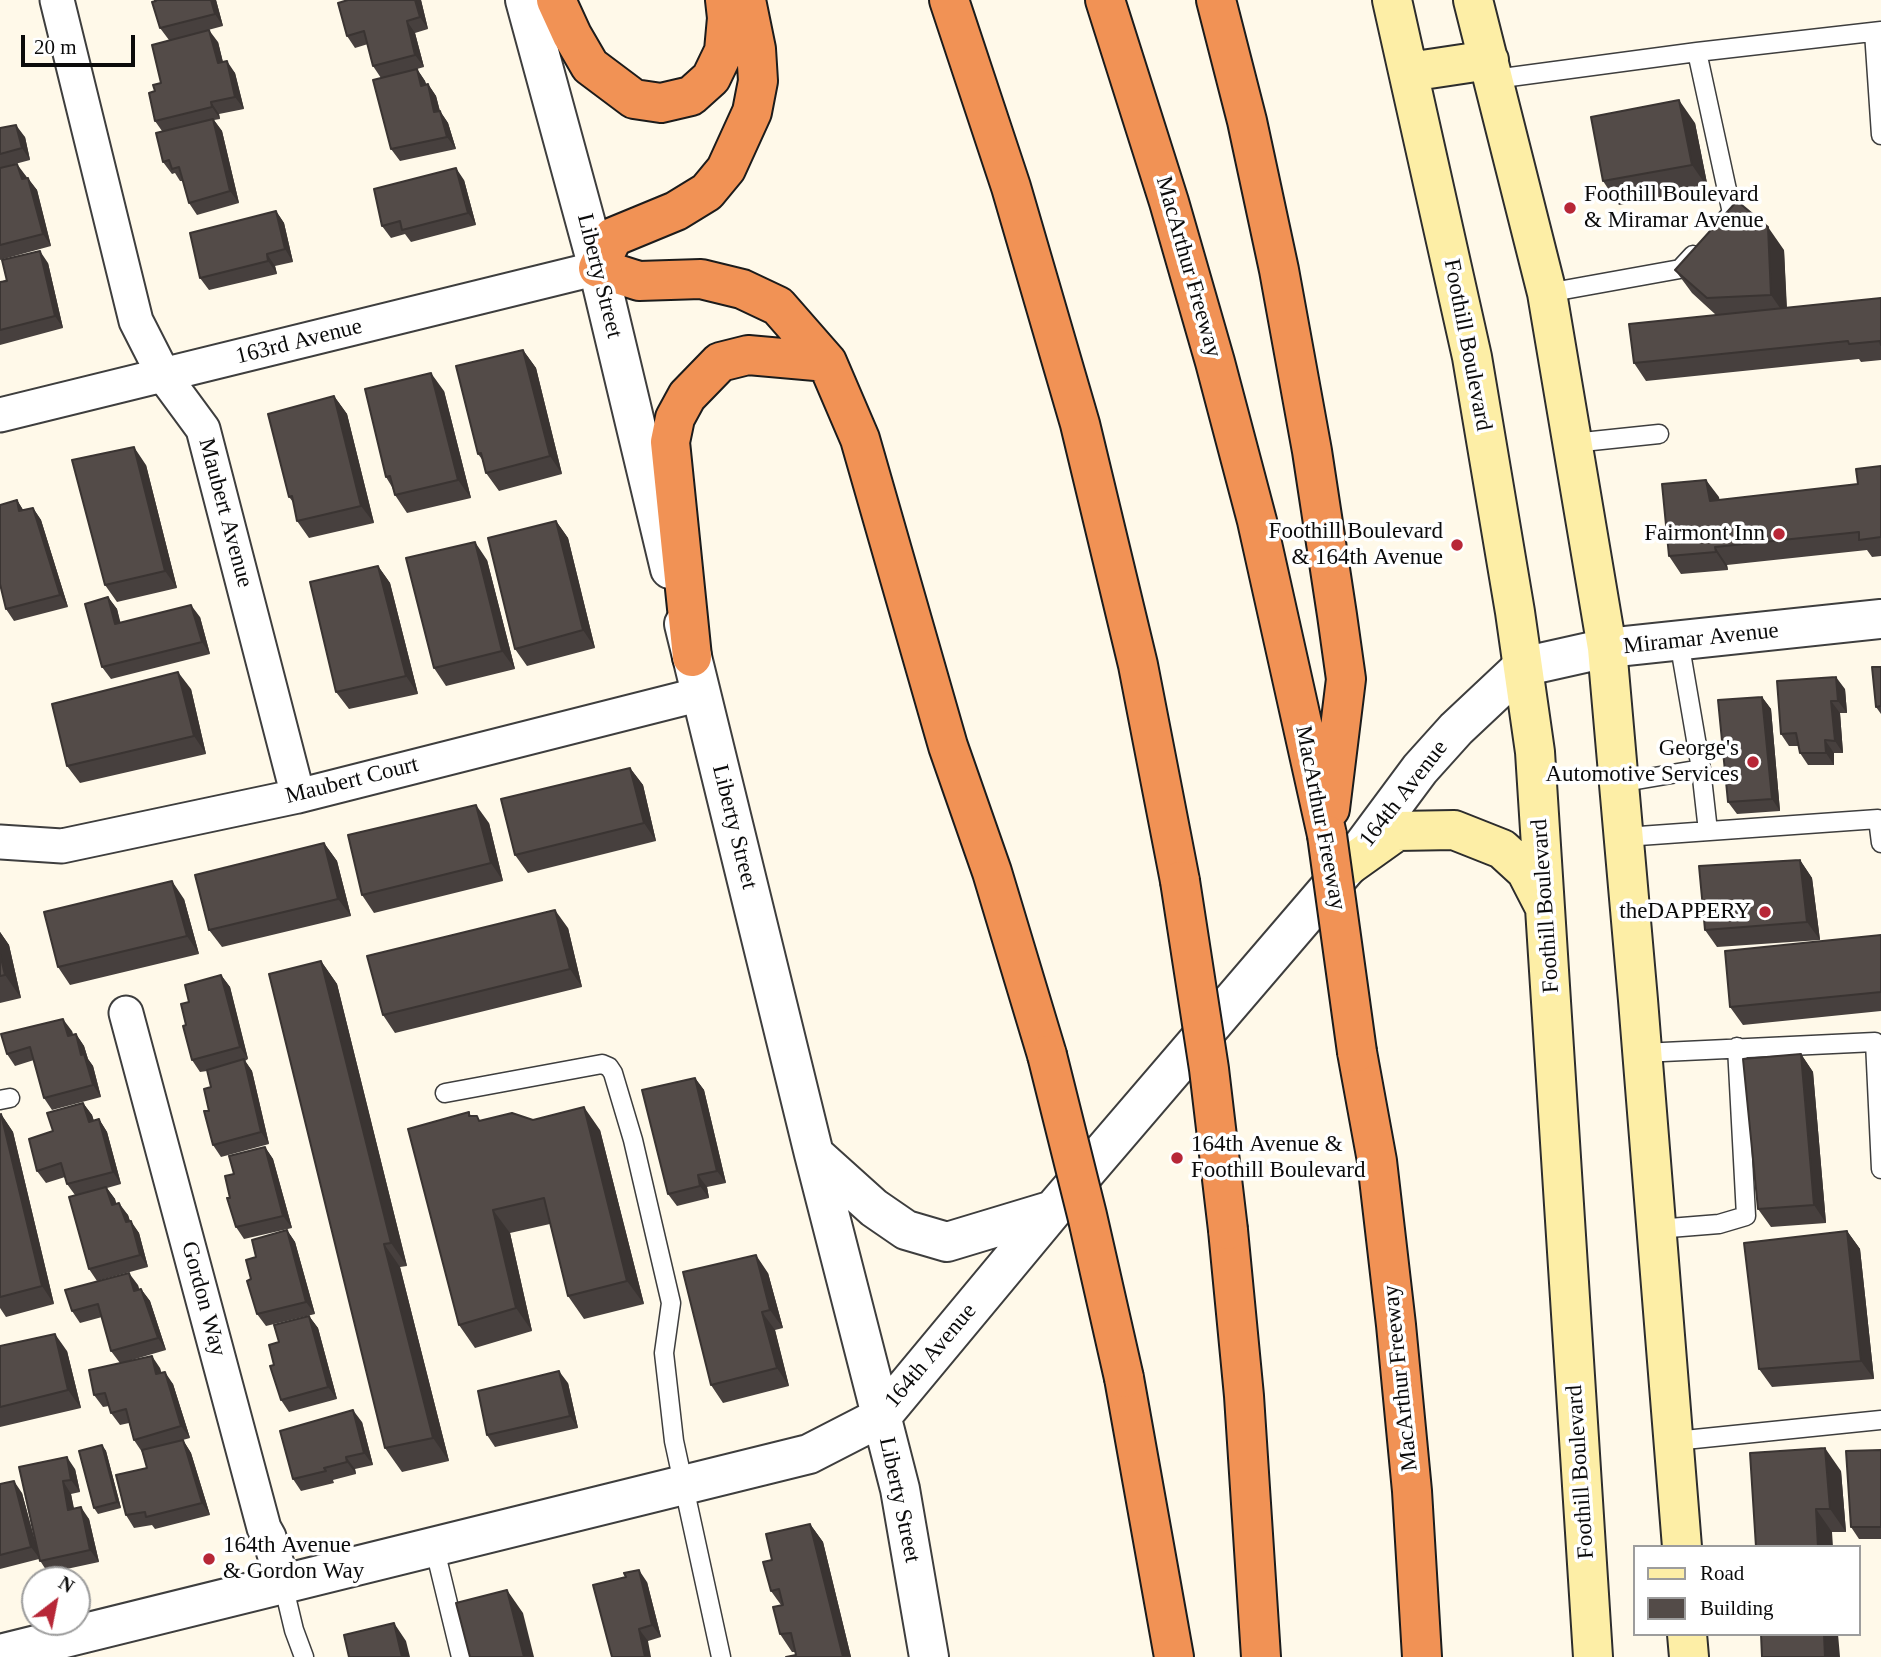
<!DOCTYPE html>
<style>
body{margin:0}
#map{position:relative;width:1881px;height:1657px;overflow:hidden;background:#fff9e9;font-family:Georgia,serif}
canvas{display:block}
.legend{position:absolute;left:1633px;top:1545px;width:228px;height:91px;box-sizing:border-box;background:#fff;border:2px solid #9d9d9d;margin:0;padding:9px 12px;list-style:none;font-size:21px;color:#0b0b0b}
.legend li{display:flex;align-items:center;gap:14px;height:35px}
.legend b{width:35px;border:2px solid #9d9d9d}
.north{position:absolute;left:21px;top:1566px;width:70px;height:70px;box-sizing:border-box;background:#fff;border:2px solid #9d9d9d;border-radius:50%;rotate:32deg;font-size:19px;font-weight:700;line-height:28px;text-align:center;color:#0b0b0b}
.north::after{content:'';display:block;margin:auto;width:24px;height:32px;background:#b72737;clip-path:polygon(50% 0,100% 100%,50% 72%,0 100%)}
.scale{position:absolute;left:21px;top:35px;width:114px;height:32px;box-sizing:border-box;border:4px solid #0b0b0b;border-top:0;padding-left:9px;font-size:21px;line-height:24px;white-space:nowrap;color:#0b0b0b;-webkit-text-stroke:5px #fff;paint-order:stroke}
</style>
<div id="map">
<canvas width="1881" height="1657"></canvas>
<ul class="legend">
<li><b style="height:9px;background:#fdeea6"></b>Road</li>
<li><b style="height:19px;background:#534b48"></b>Building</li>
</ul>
<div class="north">N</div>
<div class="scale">20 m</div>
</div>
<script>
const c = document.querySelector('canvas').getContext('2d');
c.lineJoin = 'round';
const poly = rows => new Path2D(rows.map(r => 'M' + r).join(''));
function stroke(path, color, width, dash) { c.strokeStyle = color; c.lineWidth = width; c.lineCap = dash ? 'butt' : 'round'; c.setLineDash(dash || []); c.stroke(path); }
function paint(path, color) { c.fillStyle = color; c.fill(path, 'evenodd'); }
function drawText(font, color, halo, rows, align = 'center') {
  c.font = font + ' Georgia,serif'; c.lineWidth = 7; c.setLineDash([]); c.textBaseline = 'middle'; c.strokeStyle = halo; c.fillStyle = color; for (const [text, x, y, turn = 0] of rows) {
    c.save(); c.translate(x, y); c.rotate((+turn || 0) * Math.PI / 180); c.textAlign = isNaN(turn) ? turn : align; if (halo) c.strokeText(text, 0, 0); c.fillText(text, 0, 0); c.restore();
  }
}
const service = poly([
 [1874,32,1881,135],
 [1697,52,1732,213,1719,227],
 [1495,79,1697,52,1881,31],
 [1547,293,1680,269,1693,255],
 [1573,443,1659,434],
 [1701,769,1708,831],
 [1619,783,1701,769,1679,641],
 [1625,837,1878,819,1881,843],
 [1642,1053,1875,1042,1881,1169],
 [445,1093,602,1064,609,1067,613,1073,633,1140,671,1303,664,1353,674,1441,721,1657],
 [0,1100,10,1098],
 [1657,1229,1719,1224,1746,1216,1737,1047],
 [1675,1441,1881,1420],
 [434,1546,461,1657],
 [283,1584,294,1630,304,1657]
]);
const minor = poly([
 [57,0,136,321,164,376,203,429,298,796],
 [0,415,598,268],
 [0,842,62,846,298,796,701,694],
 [126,1013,264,1528,269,1537,283,1584]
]);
const tertiary = poly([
 [525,0,598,268,670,569],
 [684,624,814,1154,900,1489,929,1657],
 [814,1154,874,1208,906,1230,947,1242,1053,1210],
 [0,1654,809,1454,881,1417,1053,1210,1348,866,1420,769,1456,729,1522,667,1607,648,1881,619]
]);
const secondary = poly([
 [1392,0,1472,357,1515,612,1535,752,1593,1657],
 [1473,0,1547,293,1607,648,1638,1000,1682,1547],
 [1409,72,1489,60],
 [1348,866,1397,831,1454,830,1502,849,1526,871,1543,904],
 [1687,1634,1689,1657]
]);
const motorway = poly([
 [556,0,572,35,590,66,634,99,661,103,691,96,711,78,724,51,727,18,725,0],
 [746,0,756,49,758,81,752,112,726,169,707,192,676,211,613,237,598,268,639,281,701,279,742,289,778,306,827,362,860,439,948,746,992,872,1047,1055],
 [949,0,1011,187,1080,424,1138,665,1180,881],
 [1105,0,1169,202,1215,362,1257,521,1327,835],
 [1216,0,1247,121,1279,270,1312,451,1337,615,1346,679,1330,809],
 [692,657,670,442,675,418,687,396,720,362,748,355,827,362],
 [1357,1052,1377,1161,1396,1325,1412,1491,1422,1657],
 [1228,1230,1244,1396,1261,1657],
 [1124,1378,1174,1657]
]);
stroke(service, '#3e3e3e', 21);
stroke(minor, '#3e3e3e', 37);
stroke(tertiary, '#3e3e3e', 42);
stroke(secondary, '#2d2d2d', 42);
stroke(motorway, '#1c1c1c', 42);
stroke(service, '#fff', 18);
stroke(minor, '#fff', 33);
stroke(tertiary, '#fff', 38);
stroke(secondary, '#fdeea6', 38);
stroke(motorway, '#f19255', 38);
const motorwayBridge = poly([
 [1327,835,1357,1052],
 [1180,881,1209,1069,1228,1230],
 [1047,1055,1087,1215,1124,1378]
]);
stroke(motorwayBridge, '#1c1c1c', 42, []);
stroke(motorwayBridge, '#f19255', 38);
paint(poly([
 [216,0,223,26,171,40,218,42,223,62,235,73,244,109,219,114,220,119,214,120,222,131,239,203,197,215,189,203,183,181,180,181,175,173,172,174,163,162,162,131,155,121,155,91,161,83,169,40,160,28,156,1],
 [421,0,428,29,415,33,424,67,417,69,425,81,426,84,428,84,436,96,440,111,448,123,456,149,400,161,391,149,381,78,373,66,368,44,355,48,347,36],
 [1695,123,1708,188,1619,205,1603,181],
 [0,128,25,137,30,160,0,168],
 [0,168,26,176,27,178,37,190,51,246,0,260],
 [464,180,476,225,411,242,405,234,391,238,382,226],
 [276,211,284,223,293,262,275,266,277,274,209,290,200,278],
 [1784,250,1787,308,1881,298,1881,360,1861,362,1859,359,1646,381,1634,363,1716,315,1692,293,1675,270],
 [48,263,63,328,0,345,0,282],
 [523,350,536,368,562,474,499,491,486,473,484,462,478,454],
 [444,391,471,498,407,513,395,495,392,487,386,477],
 [334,396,347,414,374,523,309,538,297,521,293,502,289,497],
 [146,465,177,588,117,602,105,585],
 [1881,466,1881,556,1872,557,1867,550,1727,565,1728,570,1681,574,1669,556,1706,480,1719,500,1858,484],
 [17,500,23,510,33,508,41,520,68,607,14,621,6,609],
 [556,521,568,538,595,648,527,666,515,649],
 [487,560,515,669,446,686,434,668],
 [378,566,390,583,418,694,349,709,336,692],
 [108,597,117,609,120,623,200,617,210,654,111,679,102,667],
 [1881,667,1881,714,1876,707],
 [191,689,206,754,80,783,67,766],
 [1845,689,1847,713,1840,713,1843,753,1834,753,1834,765,1808,765,1800,753,1798,746,1789,746,1781,734],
 [1762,697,1771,709,1780,811,1737,814,1728,802],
 [630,768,643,785,656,841,528,873,515,855],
 [489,823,503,881,374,913,362,895],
 [324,843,337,861,351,916,222,947,209,930],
 [1800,860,1812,878,1820,940,1717,947,1705,930],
 [184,899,199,954,70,985,58,967],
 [568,928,582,987,395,1033,383,1015],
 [0,932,9,945,21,998,0,1003],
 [1881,935,1881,1011,1743,1025,1730,1007],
 [321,961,337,984,407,1266,400,1267,449,1461,402,1472,385,1448],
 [221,975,230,987,248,1059,245,1061,252,1071,269,1144,221,1157,213,1145,209,1111,211,1087,207,1071,200,1072,192,1060,186,1025,189,1002],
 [72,1031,73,1035,76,1034,84,1046,88,1059,93,1066,101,1097,52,1110,44,1098,34,1060,15,1066,7,1054],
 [1801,1054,1813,1072,1826,1223,1771,1227,1758,1209],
 [695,1078,704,1090,726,1183,707,1187,709,1198,677,1206,668,1194],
 [83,1103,92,1115,94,1121,99,1119,107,1132,121,1184,107,1188,115,1199,116,1204,128,1215,130,1221,139,1233,148,1267,97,1281,89,1269,75,1195,67,1184,65,1177,46,1183,37,1171,53,1131],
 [469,1112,471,1116,477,1116,480,1121,533,1120,600,1130,644,1304,584,1319,568,1296,550,1224,510,1233,532,1331,475,1348,459,1325],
 [1,1114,13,1132,54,1304,6,1317,0,1308,0,1115],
 [265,1147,273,1159,292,1228,244,1239,236,1227,234,1174],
 [287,1230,295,1242,315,1314,266,1326,257,1314,251,1279,256,1257],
 [1847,1231,1860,1249,1874,1379,1772,1387,1759,1369],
 [768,1273,783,1328,775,1330,789,1386,723,1403,711,1385],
 [138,1285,139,1289,141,1289,150,1301,166,1350,125,1362,160,1368,161,1373,173,1384,190,1438,179,1441,183,1440,191,1453,210,1515,155,1529,152,1525,134,1528,126,1515,147,1468,142,1452,134,1440,129,1423,120,1425,111,1413,109,1406,103,1407,94,1395,120,1363,111,1351,102,1317,80,1323,72,1311],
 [309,1316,318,1328,337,1399,289,1412,281,1400,274,1365,279,1342],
 [0,1346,67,1351,81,1408,0,1427],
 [568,1383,578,1428,495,1447,487,1435],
 [362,1422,373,1465,355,1469,356,1474,333,1480,334,1483,301,1491,293,1479],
 [102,1445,106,1451,121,1508,98,1514,94,1508],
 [1881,1450,1881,1539,1859,1539,1851,1527],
 [19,1467,75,1469,80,1492,71,1494,74,1508,89,1519,99,1562,48,1573,39,1559,0,1569,0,1484,22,1493,36,1545],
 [1841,1471,1846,1532,1832,1532,1756,1547],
 [810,1524,823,1542,851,1657,786,1657,796,1655,795,1652,792,1652,780,1634,781,1605,771,1591,772,1560],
 [647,1582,661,1637,648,1641,612,1657]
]), '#47403e');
paint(poly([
 [211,0,216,0,223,26,215,14],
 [415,0,421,0,428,29,420,17],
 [407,21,415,33,424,67,415,55],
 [209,30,218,42,226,75,218,63],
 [227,61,235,73,244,109,235,97],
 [417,69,425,81,430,98,421,86],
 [428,84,436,96,443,124,434,112],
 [1679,100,1695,123,1708,188,1692,165],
 [211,102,219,114,220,119,212,107],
 [440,111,448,123,456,149,447,137],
 [213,119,222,131,239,203,230,191],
 [16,125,25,137,30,160,22,148],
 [17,164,26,176,31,192,22,179],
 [456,168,464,180,476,225,468,213],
 [28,178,37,190,51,246,43,234],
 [276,211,284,223,293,262,285,249],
 [1768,227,1784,250,1787,318,1771,295],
 [40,251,48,263,63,328,55,316],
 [267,254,275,266,277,274,268,261],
 [523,350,536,368,562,474,550,456],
 [431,373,444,391,471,498,458,480],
 [334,396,347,414,374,523,361,506],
 [134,447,146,465,177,588,165,571],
 [1706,480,1719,497,1723,518,1710,501],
 [17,500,25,513,19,511],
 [33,508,41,520,68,607,60,595],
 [556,521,568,538,595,648,583,630],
 [475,542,487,560,515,669,502,651],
 [1715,547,1727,565,1728,570,1716,552],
 [378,566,390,583,418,694,406,676],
 [108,597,117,609,124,636,115,624],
 [191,605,200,617,210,654,202,642],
 [178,672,191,689,206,754,194,736],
 [1836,677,1845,689,1847,713,1838,701],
 [1762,697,1771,709,1780,811,1772,799],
 [1831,701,1840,713,1843,753,1835,741],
 [1825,740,1834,753,1834,765,1826,753],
 [630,768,643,785,656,841,644,823],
 [476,805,489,823,503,881,491,863],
 [324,843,337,861,351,916,338,899],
 [1800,860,1812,878,1820,940,1807,922],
 [172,881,184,899,199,954,187,936],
 [555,910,568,928,582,987,570,969],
 [0,932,9,945,21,998,5,975,0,954],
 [321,961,337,984,407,1266,391,1243],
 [221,975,230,987,248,1059,240,1047],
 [63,1019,72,1031,76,1048,68,1036],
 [76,1034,84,1046,88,1059,93,1066,101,1097,93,1085,81,1055],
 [1801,1054,1813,1072,1826,1223,1814,1205],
 [244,1059,252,1071,269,1144,261,1132],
 [695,1078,704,1090,726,1183,717,1171],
 [83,1103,92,1115,98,1134,89,1122],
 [584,1107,600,1130,644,1304,627,1281],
 [1,1114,13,1132,54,1304,42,1286],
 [99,1119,107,1132,121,1184,113,1172],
 [265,1147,273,1159,292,1228,283,1216],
 [698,1175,707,1187,709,1198,700,1186],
 [106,1187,115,1199,120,1217,112,1205],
 [119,1203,128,1215,134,1234,126,1222],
 [493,1210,510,1233,532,1331,516,1308],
 [131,1221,139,1233,148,1267,140,1255],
 [287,1230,295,1242,315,1314,306,1302],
 [1847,1231,1860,1249,1874,1379,1861,1361],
 [384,1244,400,1267,449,1461,433,1438],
 [756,1255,768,1273,783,1328,770,1310],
 [129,1273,138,1285,142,1303,134,1291],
 [141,1289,150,1301,166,1350,158,1338],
 [762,1312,775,1330,789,1386,777,1368],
 [309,1316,318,1328,337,1399,328,1387],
 [55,1334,67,1351,81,1408,68,1390],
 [152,1356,160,1368,165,1386,156,1374],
 [559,1371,568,1383,578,1428,570,1416],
 [165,1372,173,1384,190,1438,181,1426],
 [353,1410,362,1422,373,1465,364,1453],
 [183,1440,191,1453,210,1515,202,1503],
 [102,1445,106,1451,121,1508,117,1502],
 [1825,1448,1841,1471,1846,1532,1830,1509],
 [67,1457,75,1469,80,1492,71,1480],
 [346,1457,355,1469,356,1474,347,1462],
 [14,1481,22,1493,40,1559,31,1547],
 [63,1481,71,1494,76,1522,68,1510],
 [81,1507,89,1519,99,1562,90,1550],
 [1816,1509,1832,1532,1833,1547,1818,1547],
 [810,1524,823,1542,851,1657,843,1657],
 [639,1570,647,1582,661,1637,652,1625],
 [507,1590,523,1613,534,1657,524,1657],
 [394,1623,406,1641,410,1657,402,1657],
 [639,1629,648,1641,651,1657,645,1657],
 [1824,1634,1838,1634,1840,1657,1825,1657]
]), '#3a3432');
const building = poly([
 [155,0,211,0,215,14,160,28,152,2,156,1,155,0],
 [348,0,415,0,420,17,407,21,415,55,373,66,364,31,347,36,338,3,348,0],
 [209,30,218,63,227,61,235,97,211,102,212,107,155,121,149,93,155,91,153,85,161,83,152,45,209,30],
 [417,69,421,86,428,84,434,112,440,111,447,137,391,149,373,80,417,69],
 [1679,100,1692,165,1603,181,1591,117,1679,100],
 [213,119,230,191,189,203,179,167,172,169,169,160,163,162,156,133,213,119],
 [16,125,22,148,0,154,0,128,16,125],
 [17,164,22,179,28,178,43,234,0,245,0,168,17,164],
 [456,168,468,213,402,230,400,221,382,226,374,189,456,168],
 [1737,201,1768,227,1771,295,1707,298,1675,270,1737,201],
 [276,211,285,249,267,254,268,261,200,278,190,233,276,211],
 [40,251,55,316,0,330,0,282,7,281,2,260,40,251],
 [1881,298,1881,345,1880,341,1849,344,1848,341,1634,363,1629,324,1881,298],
 [523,350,550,456,486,473,481,453,478,454,456,366,523,350],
 [431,373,458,480,395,495,390,476,386,477,365,389,431,373],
 [334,396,361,506,297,521,292,496,289,497,268,414,334,396],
 [134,447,165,571,105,585,72,460,134,447],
 [1881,466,1881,537,1859,540,1859,532,1715,547,1716,552,1669,556,1662,484,1706,480,1710,501,1858,484,1856,469,1881,466],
 [17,500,19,511,33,508,60,595,6,609,0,584,0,505,17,500],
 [556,521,583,630,515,649,488,538,556,521],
 [475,542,502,651,434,668,406,558,475,542],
 [378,566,406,676,336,692,310,582,378,566],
 [108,597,115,624,191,605,202,642,102,667,85,604,108,597],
 [1872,667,1881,667,1881,706,1876,707,1872,667],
 [178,672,194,736,67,766,52,704,178,672],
 [1836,677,1838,701,1831,701,1835,741,1825,740,1826,753,1800,753,1796,733,1781,734,1777,681,1836,677],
 [1762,697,1772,799,1728,802,1718,700,1762,697],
 [630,768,644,823,515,855,501,799,630,768],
 [476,805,491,863,362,895,348,835,476,805],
 [324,843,338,899,209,930,195,875,324,843],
 [1800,860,1807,922,1705,930,1699,866,1800,860],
 [172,881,187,936,58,967,44,912,172,881],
 [555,910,570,969,383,1015,367,956,555,910],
 [1881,935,1881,992,1730,1007,1725,951,1881,935],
 [0,954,5,975,0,976,0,954],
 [321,961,391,1243,384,1244,433,1438,385,1448,269,974,321,961],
 [221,975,240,1047,192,1060,183,1026,186,1025,181,1004,189,1002,185,985,221,975],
 [63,1019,68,1036,76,1034,81,1055,84,1054,93,1085,44,1098,30,1047,7,1054,1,1034,63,1019],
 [1801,1054,1814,1205,1758,1209,1743,1059,1801,1054],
 [244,1059,261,1132,213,1145,204,1111,209,1111,204,1089,211,1087,207,1070,244,1059],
 [695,1078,717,1171,698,1175,700,1186,668,1194,642,1090,695,1078],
 [83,1103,89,1122,99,1119,113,1172,67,1184,61,1163,37,1171,29,1139,53,1131,47,1113,83,1103],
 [584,1107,627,1281,568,1296,544,1198,493,1210,516,1308,459,1325,408,1129,469,1112,469,1116,477,1116,479,1121,512,1113,533,1120,584,1107],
 [1,1114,42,1286,0,1297,0,1115,1,1114],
 [265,1147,283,1216,236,1227,227,1198,230,1198,225,1176,234,1174,229,1156,265,1147],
 [106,1187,112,1205,119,1203,126,1222,131,1221,140,1255,89,1269,69,1197,106,1187],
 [287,1230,306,1302,257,1314,247,1281,251,1279,246,1260,256,1257,252,1240,287,1230],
 [1847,1231,1861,1361,1759,1369,1744,1243,1847,1231],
 [756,1255,770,1310,762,1312,777,1368,711,1385,683,1272,756,1255],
 [129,1273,134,1291,141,1289,158,1338,111,1351,98,1304,72,1311,65,1290,129,1273],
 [309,1316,328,1387,281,1400,270,1366,274,1365,269,1345,279,1342,274,1325,309,1316],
 [55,1334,68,1390,0,1407,0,1346,55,1334],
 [152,1356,156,1374,165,1372,181,1426,134,1440,126,1409,111,1413,105,1393,94,1395,89,1370,152,1356],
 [559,1371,570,1416,487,1435,478,1391,559,1371],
 [353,1410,364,1453,346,1457,347,1462,324,1468,326,1471,293,1479,280,1431,353,1410],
 [183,1440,202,1503,146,1517,145,1512,126,1515,116,1475,147,1468,142,1450,183,1440],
 [102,1445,117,1502,94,1508,79,1451,102,1445],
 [1825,1448,1830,1509,1816,1509,1818,1547,1756,1547,1750,1453,1825,1448],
 [1881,1450,1881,1527,1851,1527,1846,1451,1881,1450],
 [67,1457,71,1480,63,1481,68,1510,81,1507,90,1550,40,1561,19,1467,67,1457],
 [14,1481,31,1547,0,1555,0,1484,14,1481],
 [810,1524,843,1657,786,1657,796,1655,791,1633,780,1634,773,1607,783,1605,779,1589,771,1591,763,1562,772,1560,766,1534,810,1524],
 [639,1570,652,1625,639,1629,645,1657,612,1657,593,1585,626,1577,624,1573,639,1570],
 [507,1590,524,1657,470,1657,456,1603,507,1590],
 [394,1623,402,1657,349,1657,344,1635,394,1623],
 [1761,1634,1824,1634,1825,1657,1762,1657,1761,1634]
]);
paint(building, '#534b48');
stroke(building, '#3a3432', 2);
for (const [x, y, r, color] of [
 [1570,208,7,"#b72737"],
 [1779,534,7,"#b72737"],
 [1457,545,7,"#b72737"],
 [1753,762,7,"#b72737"],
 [1765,912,7,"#b72737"],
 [1177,1158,7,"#b72737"],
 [209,1559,7,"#b72737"]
]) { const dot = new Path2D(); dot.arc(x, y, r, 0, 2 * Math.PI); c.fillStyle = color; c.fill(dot); stroke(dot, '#fff', 2.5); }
drawText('23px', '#0b0b0b', '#fff', [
 ["Foothill Boulevard",1584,195,"left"],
 ["& Miramar Avenue",1584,221,"left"],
 ["Foothill Boulevard",1443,532],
 ["& 164th Avenue",1443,558],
 ["Fairmont Inn",1765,534],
 ["George's",1739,749],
 ["Automotive Services",1739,775],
 ["theDAPPERY",1751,912],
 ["164th Avenue &",1191,1145,"left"],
 ["Foothill Boulevard",1191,1171,"left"],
 ["164th Avenue",223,1546,"left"],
 ["& Gordon Way",223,1572,"left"]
], 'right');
drawText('23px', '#0b0b0b', '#fff', [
 ["MacArthur Freeway",1188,267,74],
 ["Liberty Street",599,276,76],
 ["163rd Avenue",299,342,-14],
 ["Foothill Boulevard",1467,345,79],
 ["Maubert Avenue",225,513,75],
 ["Miramar Avenue",1701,639,-6],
 ["Maubert Court",352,781,-14],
 ["164th Avenue",1404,794,-52],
 ["MacArthur Freeway",1320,818,79],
 ["Liberty Street",734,827,76],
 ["Foothill Boulevard",1546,906,-94],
 ["Gordon Way",203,1299,75],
 ["164th Avenue",931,1356,-50],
 ["MacArthur Freeway",1401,1378,-96],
 ["Foothill Boulevard",1581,1472,-94],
 ["Liberty Street",899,1500,78]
]);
</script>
